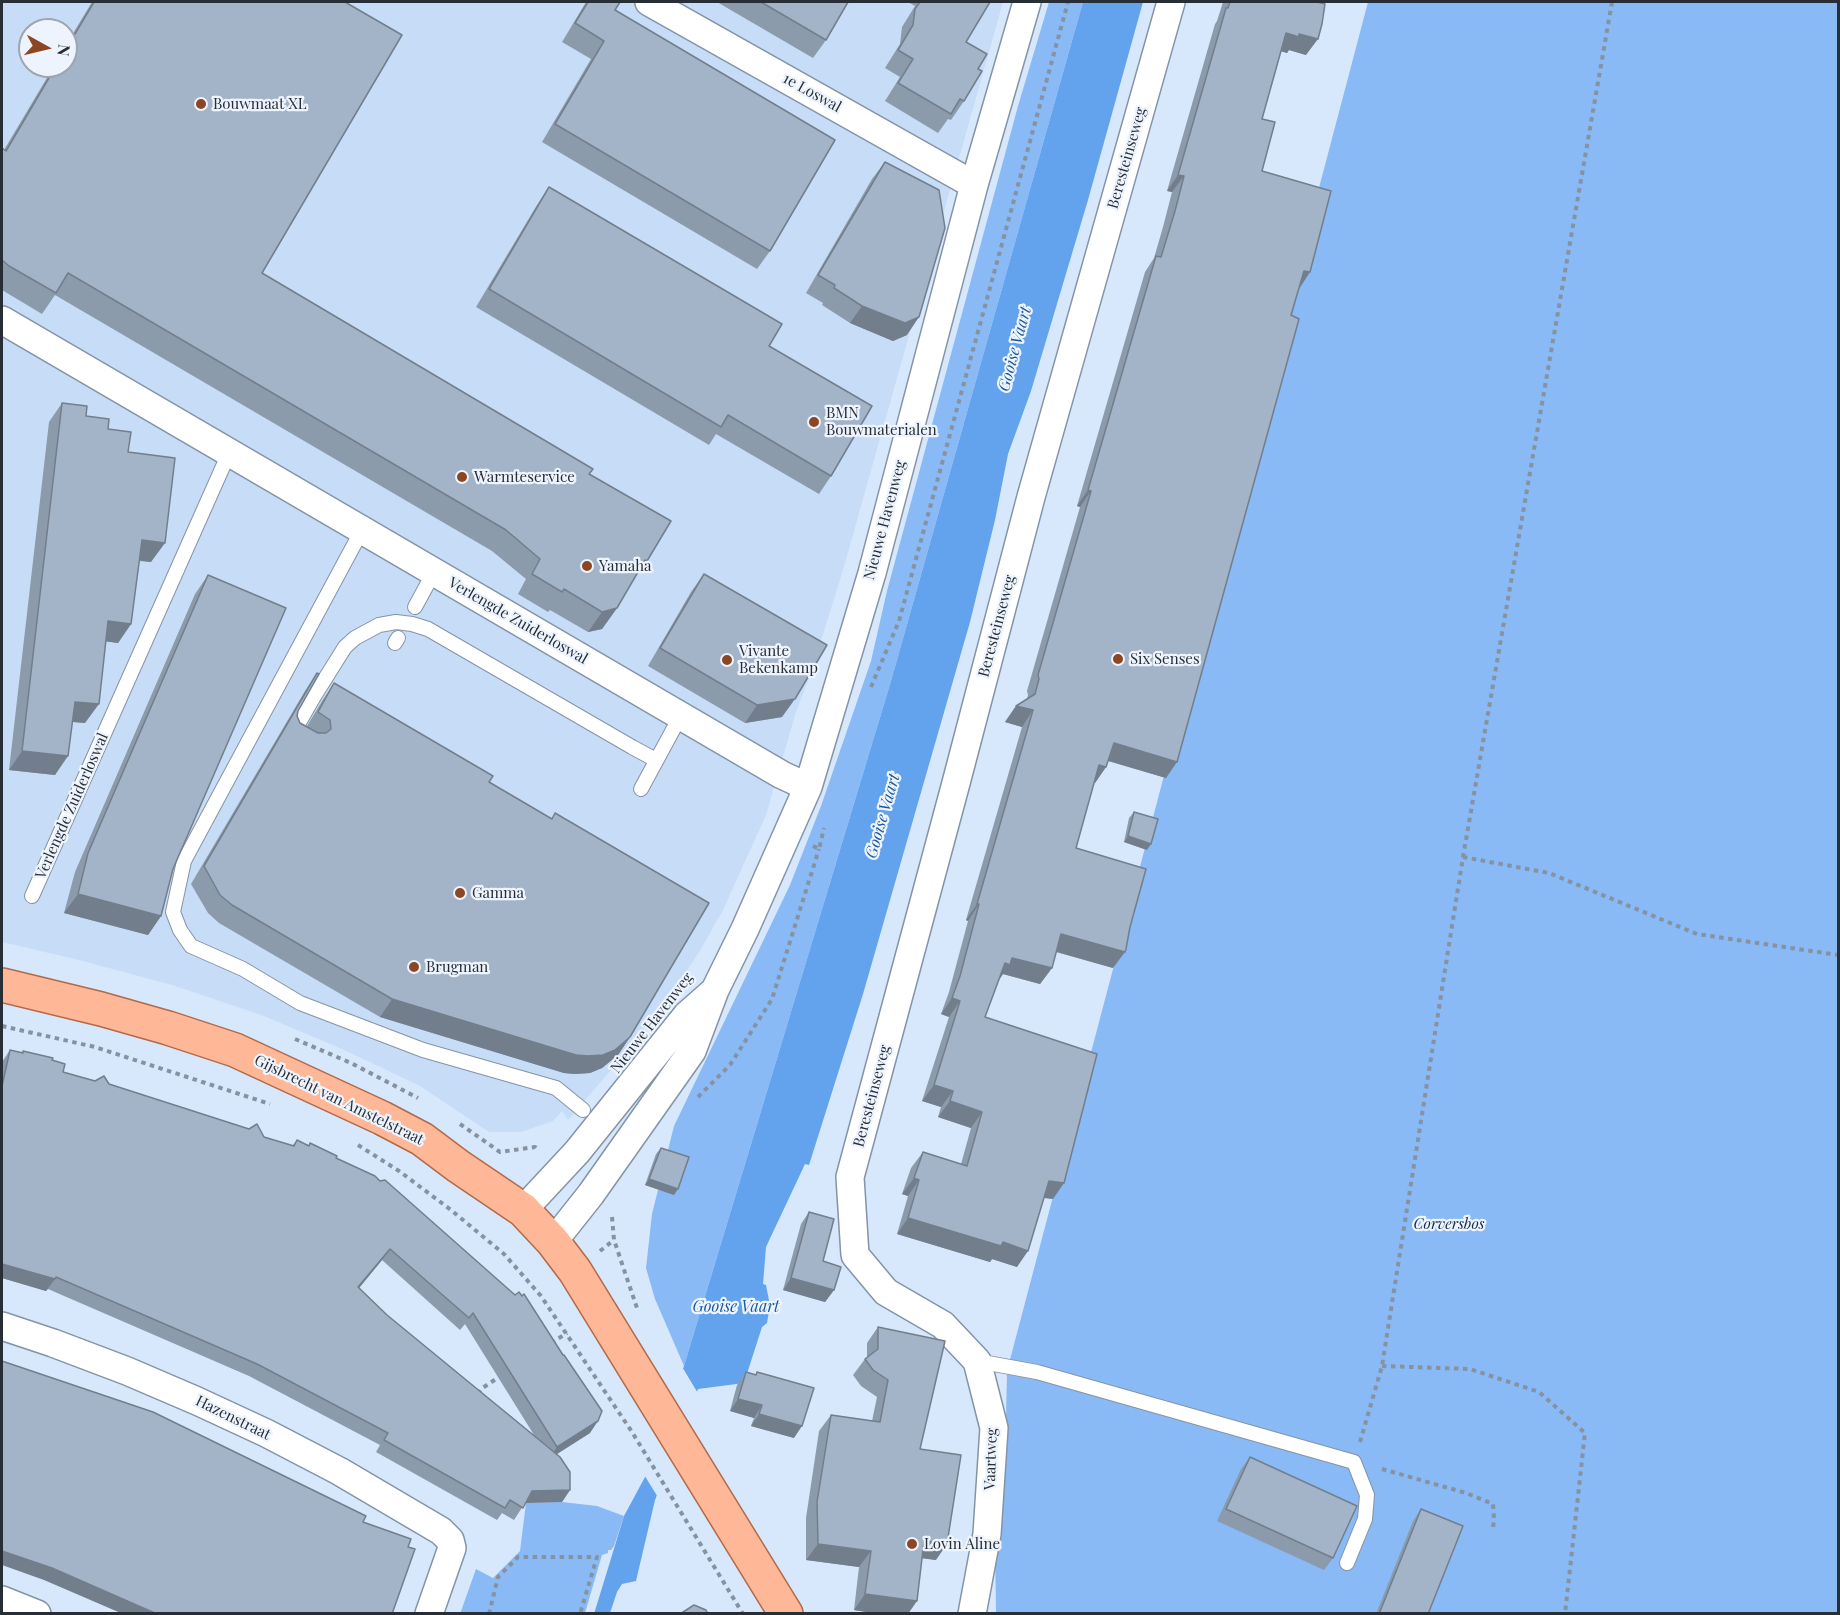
<!DOCTYPE html>
<style>
body{margin:0}
#map{position:relative;width:1840px;height:1615px;overflow:hidden;background:#d7e8fd;font-family:"Playfair Display",serif}
canvas{display:block}
.frame{position:absolute;inset:0;border:3px solid #282e36;pointer-events:none}
.north{position:absolute;left:18px;top:18px;width:60px;height:60px;box-sizing:border-box;background:#edf4fd;border:2px solid #9ea5ad;border-radius:50%;rotate:98deg;font-size:16px;font-weight:700;line-height:24px;text-align:center;color:#282e36}
.north::after{content:'';display:block;margin:auto;width:21px;height:27px;background:#8d4623;clip-path:polygon(50% 0,100% 100%,50% 72%,0 100%)}
</style>
<div id="map">
<canvas width="1840" height="1615"></canvas>
<div class="frame"></div>
<div class="north">N</div>
</div>
<script>
const c = document.querySelector('canvas').getContext('2d');
c.lineJoin = 'round';
function paint(path, color) { c.fillStyle = color; c.fill(path, 'evenodd'); }
const poly = rows => new Path2D(rows.map(r => 'M' + r).join(''));
function stroke(path, color, width, dash) { c.strokeStyle = color; c.lineWidth = width; c.lineCap = dash ? 'butt' : 'round'; c.setLineDash(dash || []); c.stroke(path); }
function drawText(font, color, halo, rows, align = 'center') {
  c.font = font + ' "Playfair Display",serif'; c.lineWidth = 4.5; c.setLineDash([]); c.textBaseline = 'middle'; c.strokeStyle = halo; c.fillStyle = color; for (const [text, x, y, turn = 0] of rows) {
    c.save(); c.translate(x, y); c.rotate((+turn || 0) * Math.PI / 180); c.textAlign = isNaN(turn) ? turn : align; if (halo) c.strokeText(text, 0, 0); c.fillText(text, 0, 0); c.restore();
  }
}
paint(poly([
 [2,2,1003,2,843,570,812,670,796,712,766,815,723,910,698,954,669,997,622,1057,568,1120,562,1111,553,1121,521,1132,489,1132,420,1086,342,1049,264,1016,172,985,79,960,2,942],
 [30,30,66,30,66,66,30,66]
]), '#c7dcf7');
paint(poly([
 [1049,2,1083,2,891,681,684,1366,655,1299,646,1268,652,1214,674,1126,790,885,821,806,871,661,887,591,1018,106],
 [1368,2,1838,2,1838,1613,996,1614,995,1538,1005,1467,1007,1371],
 [562,1502,597,1506,624,1516,614,1546,611,1550,608,1550,608,1553,602,1555,585,1613,460,1614,476,1569,493,1578,520,1551,526,1503]
]), '#89baf5');
paint(poly([
 [1083,2,1143,2,1088,200,1031,391,1008,454,995,520,970,622,863,994,809,1165,805,1164,766,1247,763,1284,766,1285,770,1306,767,1323,762,1327,744,1383,698,1389,655,1500,636,1581,622,1584,617,1592,610,1613,594,1614,624,1516,645,1477,684,1366,891,681]
]), '#63a2ed');
paint(poly([
 [681,1365,699,1395,659,1499,643,1473]
]), '#d7e8fd');
const lane = poly([
 [362,530,184,861,173,912,180,930,191,946,243,969,300,1003,423,1050,556,1088,583,1110],
 [415,607,434,572],
 [395,643,398,638],
 [295,734,293,733,313,698],
 [632,747,656,760],
 [641,789,681,715],
 [32,896,229,453],
 [977,1361,1037,1372,1354,1462,1367,1495,1365,1519,1347,1563]
]);
const street = poly([
 [649,2,974,185],
 [2,320,782,775,808,787],
 [523,1210,577,1152,687,1015,712,993],
 [553,1242,591,1194,692,1051,715,990,745,929,808,787,872,573,974,185,1027,2],
 [2,1326,53,1343,127,1371,197,1401,266,1433,339,1471,441,1531,450,1540,452,1548,429,1614],
 [2,1600,37,1614],
 [972,1614,987,1534,994,1428,977,1361,943,1325,886,1292,855,1255,850,1177,956,783,1031,497,1171,2]
]);
const primary = poly([
 [2,985,101,1009,168,1028,235,1050,382,1118,422,1139,458,1166,523,1210,553,1242,575,1271,786,1614]
]);
stroke(lane, '#8494a7', 16);
stroke(street, '#8494a7', 30);
stroke(primary, '#b36948', 36);
stroke(poly([
 [871,687,899,621,1068,2],
 [813,846,819,849,824,828],
 [1463,857,1549,873,1697,934,1838,955],
 [2,1026,95,1047,270,1104],
 [295,1039,351,1063,418,1098],
 [698,1097,730,1065,772,999,819,849],
 [460,1124,500,1152,535,1147,538,1151],
 [358,1145,399,1171,451,1210,504,1254,541,1296,632,1432,743,1614],
 [612,1217,614,1240,637,1308],
 [600,1251,614,1240],
 [551,1343,567,1333],
 [1382,1366,1470,1369,1539,1392,1585,1433,1565,1614],
 [478,1394,481,1389,502,1375],
 [1360,1442,1382,1366,1463,857,1612,2],
 [1382,1469,1466,1493,1493,1504,1494,1519,1493,1528],
 [489,1614,498,1577,518,1557,597,1557,580,1614]
]), '#8692a1', 4, [4.5, 4.5]);
stroke(lane, '#fff', 14);
stroke(street, '#fff', 27);
stroke(primary, '#feb897', 33);
const laneBridge = poly([
 [313,698,345,647,355,638,379,625,396,622,412,624,428,629,632,747]
]);
stroke(laneBridge, '#8494a7', 16, []);
stroke(laneBridge, '#fff', 14);
paint(poly([
 [92,2,345,2,262,273,589,474,647,561,632,581,617,608,602,629,588,632,550,610,548,612,518,594,526,579,492,551,55,295,42,314,2,290,2,148,4,150,54,66,66,66,66,45],
 [586,2,620,2,615,10,770,251,757,269,542,142,591,59,562,42],
 [717,2,848,2,826,40,813,58],
 [908,2,990,2,966,42,978,69,964,101,951,120,948,119,938,133,885,101,900,77,885,68,900,44,902,27,915,6],
 [1223,2,1317,2,1306,55,1289,50,1287,53,1281,51,1262,119,1262,171,1299,289,1166,778,1108,761,1106,767,1095,783,1094,783,1076,848,1113,968,1056,952,1052,968,1040,984,1003,974,999,980,985,1017,1053,1199,1044,1198,1017,1267,992,1259,990,1262,897,1234,908,1196,902,1194,911,1168,923,1152,961,1164,971,1128,938,1117,941,1107,922,1101,949,1017,941,1014,949,992,968,921,966,920,1022,727,1005,722,1016,706,1027,699,1028,695,1027,691,1080,507,1077,506,1145,272,1154,258,1163,227,1172,192,1167,191,1215,24,1217,21],
 [885,162,907,335,893,341,850,323,822,305,823,303,806,293,872,179],
 [549,187,769,346,831,476,819,494,716,434,709,445,476,307,537,205],
 [62,403,108,429,128,452,151,562,139,561,131,624,118,643,106,641,85,723,73,722,55,775,9,770,49,422],
 [704,574,782,717,745,723,648,666,691,592],
 [208,575,161,916,148,935,64,913,75,872,195,594],
 [317,673,298,711,297,716,300,723,307,726,322,701,334,683,489,782,552,819,555,813,630,1037,618,1055,602,1068,590,1073,575,1074,564,1073,380,1017,219,923,208,913,191,884,305,691],
 [1134,812,1147,850,1124,842,1129,818],
 [10,1050,22,1053,23,1051,52,1060,63,1072,95,1081,109,1084,292,1146,297,1140,336,1158,590,1433,557,1454,570,1490,562,1502,525,1503,514,1520,502,1513,497,1520,376,1452,380,1445,249,1376,48,1289,46,1291,2,1278,2,1062],
 [382,1260,460,1330,465,1324,534,1435,387,1315,359,1288],
 [661,1148,674,1195,645,1185,656,1154],
 [809,1212,823,1261,834,1290,825,1302,783,1290,801,1224],
 [878,1327,920,1449,936,1560,922,1558,908,1614,879,1614,854,1610,859,1567,806,1560,806,1518,819,1431,831,1415,872,1421,877,1397,861,1386,853,1375,865,1359,867,1357,867,1343],
 [746,1372,755,1375,757,1372,794,1438,751,1426,754,1418,730,1411,737,1385],
 [1250,1457,1333,1558,1324,1570,1217,1521,1241,1469],
 [1421,1509,1428,1614,1376,1614,1413,1521]
]), '#8c9bac');
paint(poly([
 [1286,33,1299,34,1318,39,1306,55,1289,50,1287,53,1274,49],
 [1178,175,1184,176,1172,192,1167,191],
 [1304,271,1310,272,1299,289],
 [862,306,919,317,907,335,893,341,850,323],
 [1088,490,1091,491,1080,507,1077,506],
 [142,540,165,543,151,562,128,559],
 [617,608,602,629,588,632,602,612],
 [108,621,131,624,118,643,95,640],
 [795,699,782,717,745,723,757,705],
 [75,702,99,704,85,723,62,721],
 [1016,706,1033,710,1022,727,1005,722],
 [1114,743,1177,762,1166,778,1102,759],
 [22,751,68,756,55,775,9,770],
 [1099,765,1106,767,1095,783,1088,781],
 [1128,836,1151,844,1147,850,1124,842],
 [78,894,161,916,148,935,64,913],
 [977,904,979,904,968,921,966,920],
 [1061,934,1125,952,1113,968,1050,950],
 [1012,958,1052,968,1040,984,1003,974,998,981,1005,963],
 [952,998,960,1001,949,1017,941,1014],
 [392,999,630,1037,618,1055,602,1068,590,1073,575,1074,564,1073,380,1017],
 [934,1085,953,1091,941,1107,922,1101],
 [950,1101,982,1112,971,1128,938,1117],
 [914,1178,919,1180,908,1196,902,1194],
 [649,1179,678,1189,674,1195,645,1185],
 [1049,1181,1064,1183,1053,1199,1038,1197],
 [908,1218,1003,1242,1028,1251,1017,1267,992,1259,990,1262,897,1234],
 [390,1249,382,1260,350,1299,358,1287],
 [2,1264,55,1279,46,1291,2,1278],
 [791,1278,834,1290,825,1302,783,1290],
 [738,1399,762,1405,754,1418,730,1411],
 [759,1414,802,1426,794,1438,751,1426],
 [598,1421,590,1433,549,1459,557,1447],
 [570,1490,562,1502,524,1503,532,1491],
 [924,1541,947,1544,936,1560,912,1557],
 [818,1544,871,1551,859,1567,806,1560],
 [2,1551,52,1568,157,1614,123,1614,44,1580,2,1565],
 [865,1594,917,1601,908,1614,879,1614,854,1610]
]), '#727e8c');
const building = poly([
 [94,2,345,2,402,35,262,273,593,469,589,474,671,521,647,561,645,560,617,608,602,612,564,589,562,592,532,574,540,559,506,530,68,273,56,293,9,266,2,260,2,148,6,151,56,66,66,66,66,49,94,2],
 [588,2,620,2,615,10,835,140,770,251,555,124,604,41,575,23,588,2],
 [761,2,848,2,826,40,761,2],
 [920,2,990,2,966,42,987,54,978,69,982,71,964,101,960,99,951,114,898,83,913,59,898,50,913,25,915,9,920,2],
 [1230,2,1317,2,1325,4,1322,24,1318,39,1299,34,1299,37,1286,33,1262,119,1275,122,1262,171,1331,191,1310,272,1304,271,1291,315,1299,319,1177,762,1114,743,1106,767,1099,765,1076,848,1146,869,1130,927,1126,949,1125,952,1061,934,1052,968,1012,958,1010,965,1005,963,985,1017,1097,1054,1064,1183,1049,1181,1028,1251,1003,1242,1001,1246,908,1218,919,1180,914,1178,923,1152,967,1166,982,1112,950,1101,953,1091,934,1085,960,1001,952,998,960,976,979,904,977,904,1033,710,1016,706,1035,694,1039,679,1038,675,1091,491,1088,490,1156,256,1161,257,1175,211,1184,176,1178,175,1226,8,1228,8,1230,2],
 [885,162,939,190,945,228,919,317,905,323,862,306,834,288,835,285,818,275,885,162],
 [549,187,782,324,769,346,872,406,831,476,728,415,721,427,489,289,549,187],
 [62,403,87,406,86,416,109,419,108,429,131,432,128,452,175,458,165,543,142,540,131,624,108,621,99,704,75,702,68,756,22,751,62,403],
 [704,574,827,645,795,699,757,705,660,648,704,574],
 [208,575,286,608,173,869,161,916,78,894,88,853,208,575],
 [317,673,319,674,298,711,297,716,300,723,318,733,326,733,331,729,330,720,318,712,334,683,493,776,489,782,552,819,555,813,709,903,630,1037,615,1050,603,1055,588,1056,576,1055,392,999,232,905,220,895,204,866,317,673],
 [1134,812,1158,819,1151,844,1128,836,1134,812],
 [10,1050,23,1053,23,1051,53,1058,52,1060,65,1064,63,1072,95,1081,104,1076,109,1084,249,1129,257,1124,264,1137,294,1146,297,1140,309,1146,310,1143,337,1156,336,1158,375,1176,380,1181,385,1180,515,1295,519,1292,522,1296,524,1294,563,1355,564,1355,602,1411,598,1421,557,1447,473,1313,469,1318,390,1249,358,1287,387,1315,560,1457,570,1472,570,1490,532,1491,523,1508,510,1500,505,1508,384,1440,388,1433,257,1364,56,1277,55,1279,2,1264,2,1086,10,1050],
 [661,1148,689,1157,678,1189,649,1179,661,1148],
 [809,1212,834,1219,823,1261,841,1267,834,1290,791,1278,809,1212],
 [878,1327,945,1341,920,1449,961,1455,947,1544,924,1541,917,1601,865,1594,871,1551,818,1544,817,1502,831,1415,880,1422,888,1380,873,1370,865,1359,878,1349,878,1327],
 [2,1361,153,1412,366,1516,363,1522,411,1539,408,1547,415,1549,392,1614,157,1614,52,1568,2,1551,2,1361],
 [746,1372,756,1375,757,1372,814,1388,802,1426,759,1414,762,1405,738,1399,746,1372],
 [1250,1457,1357,1506,1333,1558,1226,1509,1250,1457],
 [1421,1509,1463,1526,1428,1614,1379,1614,1421,1509],
 [694,1605,706,1610,708,1614,680,1614,694,1605]
]);
paint(building, '#a3b4c8');
stroke(building, '#727e8c', 1.5);
for (const [x, y, r, color] of [
 [201,104,6,"#8d4623"],
 [814,422,6,"#8d4623"],
 [462,477,6,"#8d4623"],
 [587,566,6,"#8d4623"],
 [1118,659,6,"#8d4623"],
 [727,660,6,"#8d4623"],
 [460,893,6,"#8d4623"],
 [414,967,6,"#8d4623"],
 [912,1544,6,"#8d4623"]
]) { const dot = new Path2D(); dot.arc(x, y, r, 0, 2 * Math.PI); c.fillStyle = color; c.fill(dot); stroke(dot, '#edf4fd', 2); }
drawText('15px', '#282e36', '#edf4fd', [
 ["1e Loswal",812,93,29],
 ["Beresteinseweg",1127,158,-74],
 ["Nieuwe Havenweg",885,520,-75],
 ["Verlengde Zuiderloswal",518,621,30],
 ["Beresteinseweg",997,626,-75],
 ["Verlengde Zuiderloswal",72,806,-66],
 ["Nieuwe Havenweg",652,1023,-52],
 ["Beresteinseweg",872,1096,-75],
 ["Gijsbrecht van Amstelstraat",339,1100,26],
 ["Hazenstraat",233,1418,26],
 ["Vaartweg",991,1459,-88]
]);
drawText('15px', '#282e36', '#edf4fd', [
 ["Bouwmaat XL",213,104],
 ["BMN",826,413],
 ["Bouwmaterialen",826,430],
 ["Warmteservice",474,477],
 ["Yamaha",599,566],
 ["Vivante",739,651],
 ["Bekenkamp",739,668],
 ["Six Senses",1130,659],
 ["Gamma",472,893],
 ["Brugman",426,967],
 ["Lovin Aline",924,1544]
], 'left');
drawText('italic 15px', '#102a47', '#edf4fd', [
 ["Corversbos",1449,1224]
]);
drawText('italic 16px', '#18589b', '#edf4fd', [
 ["Gooise Vaart",1015,349,-75],
 ["Gooise Vaart",883,816,-74],
 ["Gooise Vaart",736,1307]
]);
</script>
